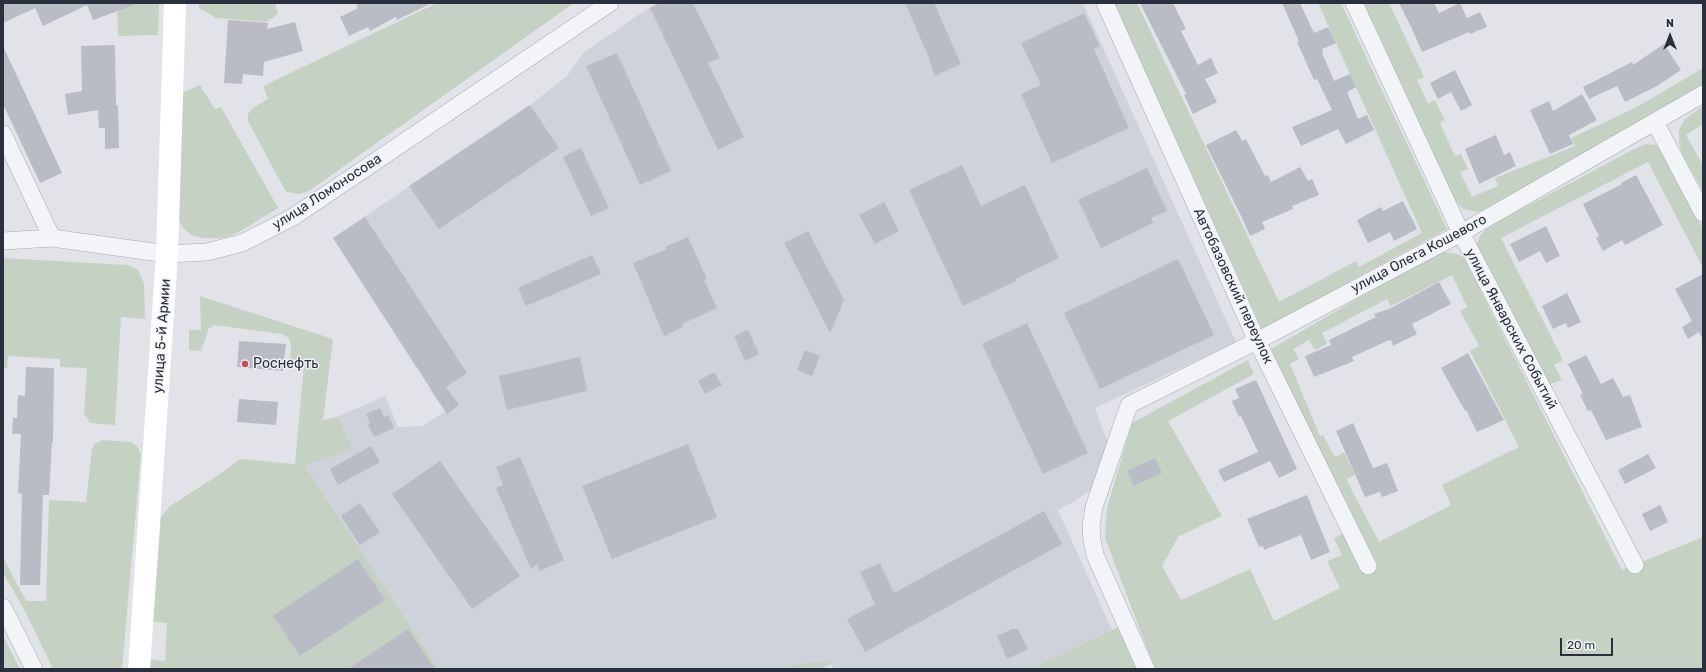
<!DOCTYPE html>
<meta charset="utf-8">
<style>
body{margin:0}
#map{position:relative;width:1706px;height:672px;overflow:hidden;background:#e1e3e9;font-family:Rubik,sans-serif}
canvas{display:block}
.frame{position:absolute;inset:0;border:4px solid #2b303f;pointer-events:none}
.north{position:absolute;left:1650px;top:16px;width:40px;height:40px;-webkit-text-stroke:3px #f0f2f6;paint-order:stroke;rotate:0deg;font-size:11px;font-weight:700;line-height:16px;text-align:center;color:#2b303f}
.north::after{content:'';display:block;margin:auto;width:14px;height:18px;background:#2b303f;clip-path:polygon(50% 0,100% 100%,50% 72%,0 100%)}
.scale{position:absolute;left:1560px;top:638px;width:53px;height:18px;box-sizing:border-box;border:2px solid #2b303f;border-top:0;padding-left:5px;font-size:12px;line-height:14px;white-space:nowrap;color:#2b303f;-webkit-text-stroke:3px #f0f2f6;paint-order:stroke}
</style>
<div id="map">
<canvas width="1706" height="672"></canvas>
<div class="frame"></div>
<div class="north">N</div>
<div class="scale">20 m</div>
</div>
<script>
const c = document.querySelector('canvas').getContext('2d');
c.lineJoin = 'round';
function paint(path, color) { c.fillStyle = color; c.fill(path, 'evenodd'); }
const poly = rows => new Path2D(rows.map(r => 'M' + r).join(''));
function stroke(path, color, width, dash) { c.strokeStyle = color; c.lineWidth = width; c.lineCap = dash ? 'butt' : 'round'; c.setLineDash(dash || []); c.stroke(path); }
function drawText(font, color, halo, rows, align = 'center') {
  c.font = font + ' Rubik,sans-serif'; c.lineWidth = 3; c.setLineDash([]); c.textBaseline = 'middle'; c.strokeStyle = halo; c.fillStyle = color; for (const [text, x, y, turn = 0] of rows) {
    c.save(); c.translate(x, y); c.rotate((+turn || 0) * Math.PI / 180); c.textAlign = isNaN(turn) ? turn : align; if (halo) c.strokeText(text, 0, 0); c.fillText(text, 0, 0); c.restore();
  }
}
paint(poly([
 [656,3,1083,3,1236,342,1095,408,1108,443,1097,486,1073,502,1058,510,1112,630,1030,669,834,669,828,660,791,665,782,669,439,669,305,466,352,449,337,417,385,396,398,427,423,426,445,411,429,389,455,371,441,350,416,367,333,238,530,105,567,76,583,53]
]), '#cfd2da');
paint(poly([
 [117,3,159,3,158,35,118,36],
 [199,3,275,3,278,14,266,22,216,18,199,8],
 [437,3,574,3,309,191,299,194,286,192,248,121,248,114,253,108,268,99,263,86],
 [1114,3,1137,3,1279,302,1356,261,1359,267,1422,233,1318,3,1341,3,1447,229,1262,329],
 [1362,3,1389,3,1424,77,1417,80,1428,104,1435,100,1445,120,1440,123,1455,156,1461,154,1468,169,1460,172,1472,197,1498,186,1495,178,1575,146,1571,138,1637,107,1703,68,1703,90,1488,209,1477,212,1463,209,1450,195],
 [200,85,215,109,221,107,278,208,237,233,225,238,202,238,191,235,182,227,179,219,182,93],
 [1703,106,1703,124,1686,135,1703,165,1703,191,1682,154,1679,143,1679,130,1684,120],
 [1646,144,1656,145,1663,152,1703,229,1703,268,1648,162,1501,238,1563,360,1554,365,1562,380,1544,386,1479,254,1477,244,1480,236,1488,227,1636,148],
 [1442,252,1457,254,1464,258,1622,570,1703,537,1703,669,1155,669,1105,538,1107,508,1132,423,1248,360,1254,374,1168,421,1222,516,1179,536,1162,566,1181,600,1250,569,1274,621,1340,588,1327,561,1342,555,1334,538,1356,528,1271,349,1434,254],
 [1452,275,1467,307,1460,311,1479,346,1470,351,1519,447,1442,485,1451,505,1379,542,1346,479,1355,475,1344,452,1335,457,1323,435,1320,436,1290,364,1299,359,1293,349,1309,340,1315,350,1327,344,1322,333,1387,299,1391,306],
 [3,258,128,265,138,270,144,284,145,319,121,317,115,425,90,423,84,413,87,368,60,367,60,359,8,356,7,368,3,368],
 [200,296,333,339,323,420,337,417,353,449,305,466,439,669,147,669,147,659,165,661,167,623,153,622,161,517,170,506,220,474,240,459,295,464,304,365,290,364,291,344,288,337,282,334,214,325,209,328,201,351,189,350,189,330,201,330],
 [103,440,131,442,137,446,141,454,122,669,53,669,25,611,3,573,3,557,26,601,46,601,49,500,86,502,92,449,95,443],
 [1121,626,1137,669,1030,669,1112,630],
 [3,636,20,669,3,669],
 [828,660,831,664,820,669,782,669,791,665]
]), '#c5d2c3');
paint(poly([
 [3,3,133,3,134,5,93,20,87,5,43,26,35,8,3,23],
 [356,3,432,3,397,20,396,17,370,31,368,27,349,36,340,17,358,8],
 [660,3,693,3,720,58,708,63,744,137,718,150,650,8],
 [905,3,934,3,961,64,935,76,929,61,930,60],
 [1140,3,1173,3,1186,29,1181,31,1198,65,1211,58,1218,73,1205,79,1217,102,1193,114,1184,95,1186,94],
 [1282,3,1300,3,1314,33,1328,27,1336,43,1322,49,1323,53,1322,53,1334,81,1350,74,1356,87,1347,92,1358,119,1367,115,1374,130,1346,144,1338,129,1301,146,1292,127,1332,110,1317,79,1314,80,1297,42,1299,41],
 [1399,3,1434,3,1439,13,1460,3,1467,18,1480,12,1487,27,1470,34,1469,32,1422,52,1413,31],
 [1084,13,1100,46,1094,49,1129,128,1052,163,1021,94,1041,85,1021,43],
 [228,20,268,23,267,29,295,22,303,51,264,62,263,76,243,74,242,84,224,83],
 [1664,44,1681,70,1657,86,1625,102,1617,86,1589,99,1583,87,1632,62,1633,65],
 [115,45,116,105,118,105,119,148,105,149,105,128,99,128,98,110,68,115,65,94,82,91,81,46],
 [3,46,62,173,40,183,3,104],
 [617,53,671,171,640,185,586,66],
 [1455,70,1472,105,1461,111,1451,92,1438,99,1430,83],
 [1582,94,1597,120,1569,135,1573,144,1550,154,1530,110,1549,101,1553,111],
 [530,105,559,148,439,229,409,186],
 [1236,130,1242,141,1246,139,1265,176,1268,175,1271,182,1300,167,1308,181,1312,179,1319,195,1292,206,1293,209,1262,222,1265,229,1250,236,1244,222,1206,145],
 [1496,135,1504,155,1510,152,1516,166,1479,184,1465,149],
 [581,148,609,208,591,216,563,157],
 [962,165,981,206,1025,185,1059,258,1015,279,1016,281,963,306,909,190],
 [1147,168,1167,211,1151,218,1153,223,1101,248,1078,200],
 [1636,175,1663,225,1625,245,1622,240,1603,251,1596,238,1599,236,1583,204,1622,184,1621,183],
 [1403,201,1417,229,1394,241,1390,232,1368,243,1357,220,1381,207,1383,211],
 [884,202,899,231,875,244,859,215],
 [365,217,467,373,446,387,459,405,447,414,333,238],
 [1546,226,1560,256,1546,263,1540,251,1519,262,1510,244],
 [808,231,844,300,830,333,784,243],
 [688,237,707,279,704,280,717,308,682,324,683,327,664,336,633,263,667,249,665,247],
 [592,255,601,274,526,306,518,288],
 [1178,259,1214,335,1100,389,1064,313],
 [1703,274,1703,340,1699,332,1688,339,1682,327,1692,321,1675,289],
 [1439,282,1451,304,1412,324,1417,334,1393,346,1391,340,1387,341,1352,357,1354,361,1314,377,1305,356,1331,345,1329,340,1376,317,1374,314,1389,309],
 [1567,293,1581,322,1568,328,1566,323,1553,329,1542,306],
 [1027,323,1088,453,1043,474,982,344],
 [748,330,759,354,745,361,734,336],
 [239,341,286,344,283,371,237,367],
 [805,350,820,356,812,376,797,370],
 [1468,353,1504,420,1477,432,1466,410,1465,411,1441,368],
 [1586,355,1601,384,1613,378,1623,397,1630,395,1642,427,1606,440,1591,410,1588,411,1580,395,1583,394,1568,364],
 [580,357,587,391,507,410,499,376],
 [26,367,54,368,53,442,52,442,49,495,43,495,40,585,20,585,22,494,18,493,21,434,12,434,13,418,17,418,18,395,25,396],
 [714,372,722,385,705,394,698,381],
 [1256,380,1297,469,1279,478,1270,461,1224,482,1218,470,1258,452,1241,416,1239,417,1232,401,1239,398,1235,389],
 [239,399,278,402,276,425,237,422],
 [380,408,384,417,388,415,394,428,374,437,368,424,370,423,366,414],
 [1353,423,1373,468,1387,463,1398,491,1382,497,1380,492,1365,497,1336,431],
 [688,444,717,517,612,559,582,486],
 [371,446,380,462,338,485,330,469],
 [1648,454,1656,468,1625,484,1618,470],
 [520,457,564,560,540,571,537,564,531,569,496,488,503,485,496,467],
 [1155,458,1162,473,1134,486,1127,471],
 [440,461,520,576,472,609,392,494],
 [1307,495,1330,552,1311,560,1301,535,1264,550,1263,546,1259,547,1247,519],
 [360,503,380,532,360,545,341,516],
 [1660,505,1668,522,1650,531,1642,514],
 [1044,511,1062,544,865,652,847,619,875,604,860,572,880,563,894,593],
 [358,559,385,600,300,656,273,616],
 [408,629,435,669,348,669],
 [1012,629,1018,629,1028,649,1007,659,997,636]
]), '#b9bcc5');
const street = poly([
 [1105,3,1257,341,1368,566],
 [1354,3,1461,233,1635,565],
 [1655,122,1703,213],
 [3,134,52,238],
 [3,241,52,238,167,254,207,252,242,243,293,217,610,3],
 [3,607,34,669],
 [1146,669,1095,555,1092,540,1091,526,1094,507,1129,405,1257,341,1461,233,1703,94]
]);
stroke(street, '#a7aab3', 18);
stroke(street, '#f3f4f7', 17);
stroke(poly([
 [139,669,167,254,175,3]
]), '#fff', 22);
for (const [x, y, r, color] of [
 [245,364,4,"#c45056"]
]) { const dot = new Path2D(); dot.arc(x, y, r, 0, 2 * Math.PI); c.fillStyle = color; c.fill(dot); stroke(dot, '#f0f2f6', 1.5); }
drawText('14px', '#2b303f', '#f0f2f6', [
 ["улица Ломоносова",327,192,-33],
 ["улица Олега Кошевого",1419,254,-28],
 ["Автобазовский переулок",1233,286,65],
 ["улица Январских Событий",1511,329,62],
 ["улица 5-й Армии",162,336,-86]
]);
drawText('14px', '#2b303f', '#f0f2f6', [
 ["Роснефть",253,364]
], 'left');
</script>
